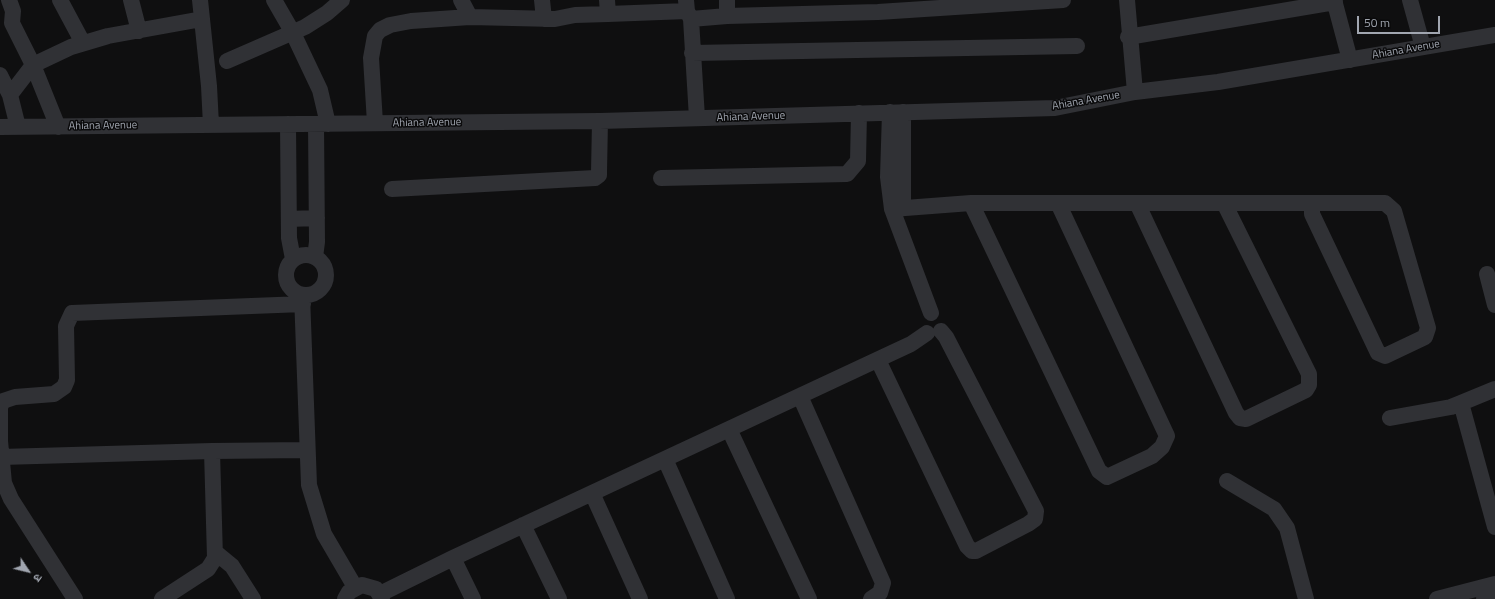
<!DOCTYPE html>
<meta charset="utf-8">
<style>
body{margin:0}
#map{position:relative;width:1495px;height:599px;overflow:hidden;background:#0f0f10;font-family:"Titillium Web","Noto Sans Devanagari",sans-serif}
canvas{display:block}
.north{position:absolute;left:8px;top:551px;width:40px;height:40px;-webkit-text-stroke:3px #0a0a0b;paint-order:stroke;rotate:125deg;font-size:11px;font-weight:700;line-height:16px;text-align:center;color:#a1a6b0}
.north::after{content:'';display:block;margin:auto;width:14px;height:18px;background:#a1a6b0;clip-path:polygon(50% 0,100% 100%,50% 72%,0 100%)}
.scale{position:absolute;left:1357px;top:16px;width:83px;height:18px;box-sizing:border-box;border:2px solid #a1a6b0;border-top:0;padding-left:5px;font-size:12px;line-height:14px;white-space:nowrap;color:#a1a6b0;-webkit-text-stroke:3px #0a0a0b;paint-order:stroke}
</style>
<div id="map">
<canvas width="1495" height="599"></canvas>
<div class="north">उ</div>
<div class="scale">50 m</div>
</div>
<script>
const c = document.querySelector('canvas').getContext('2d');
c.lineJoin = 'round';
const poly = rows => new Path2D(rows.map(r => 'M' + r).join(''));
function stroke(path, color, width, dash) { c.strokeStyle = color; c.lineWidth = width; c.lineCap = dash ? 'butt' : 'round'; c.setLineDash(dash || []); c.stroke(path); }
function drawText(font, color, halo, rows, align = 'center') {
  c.font = font + ' "Titillium Web",sans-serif'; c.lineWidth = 3; c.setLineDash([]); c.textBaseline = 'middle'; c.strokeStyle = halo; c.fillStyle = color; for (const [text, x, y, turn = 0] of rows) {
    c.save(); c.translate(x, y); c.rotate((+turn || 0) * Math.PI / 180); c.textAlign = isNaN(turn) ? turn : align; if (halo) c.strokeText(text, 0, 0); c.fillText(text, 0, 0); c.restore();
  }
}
stroke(poly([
 [9,0,13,11,12,23,33,65,58,127],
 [60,0,83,43],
 [131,0,139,31],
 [200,0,209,86,211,125],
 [274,0,293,33,320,90,328,124],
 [461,0,470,17,555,19,575,15,608,14],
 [542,0,544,19],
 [607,0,608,14,687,11],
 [686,0,687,11,691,19,697,118],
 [727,0,727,16],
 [1127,0,1135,92],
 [1334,0,1350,60],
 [1410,0,1423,47],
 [691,19,727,16,878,12,1063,0],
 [1128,37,1335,2],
 [692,53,1077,46],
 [227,61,305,27,327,13,342,0],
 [0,75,10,95,18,127],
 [10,95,33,65,71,47,108,36,202,19],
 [890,112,888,177,892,209,931,313],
 [375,123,371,58,375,36,380,30,390,25,411,21,470,17],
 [288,124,289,238,293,259],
 [0,127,600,121,1055,108,1135,92,1218,82,1495,35],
 [661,178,847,174,858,161,859,113],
 [392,189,595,178,599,175,599,172,600,121],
 [971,203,1099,471,1107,477,1152,456,1162,447,1167,436,1058,203],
 [1137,203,1236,413,1240,418,1246,419,1306,390,1309,385,1309,374,1224,203],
 [903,208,903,112],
 [892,209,971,203,1385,203,1394,211,1428,328,1425,337,1385,356,1378,353,1312,214,1312,203],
 [289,219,317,218],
 '286 275a20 20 0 1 1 40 0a20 20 0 1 1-40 0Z',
 [315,257,317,242,316,124],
 [1487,274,1495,305],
 [302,295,309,485,324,534,355,587],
 [878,360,967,546,972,551,976,551,1028,524,1035,519,1036,511,946,337,941,331],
 [800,396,883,583,880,593,871,599],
 [1461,403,1495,389],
 [1390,418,1451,407,1461,403,1495,527],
 [729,429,809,599],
 [1,457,212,451,306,450],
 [665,459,727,599],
 [1227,481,1274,509,1287,528,1306,599],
 [592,493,640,599],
 [523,525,559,599],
 [215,552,232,566,253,599],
 [453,558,473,599],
 [380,594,453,558,911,344,927,333],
 [75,599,11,499,4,483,0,441,0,407,3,401,15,397,54,394,64,387,67,380,66,326,72,313,303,304],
 [162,599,208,569,215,558,212,451],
 [345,599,349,592,362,585,376,589,382,599],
 [1437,599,1495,584],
 [1484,599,1495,596]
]), '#303135', 16);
drawText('11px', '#a1a6b0', '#0a0a0b', [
 ["Ahiana Avenue",1406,50,-10],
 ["Ahiana Avenue",1086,101,-10],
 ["Ahiana Avenue",751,117,-2],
 ["Ahiana Avenue",427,123,-1],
 ["Ahiana Avenue",103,126,-1]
]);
</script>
